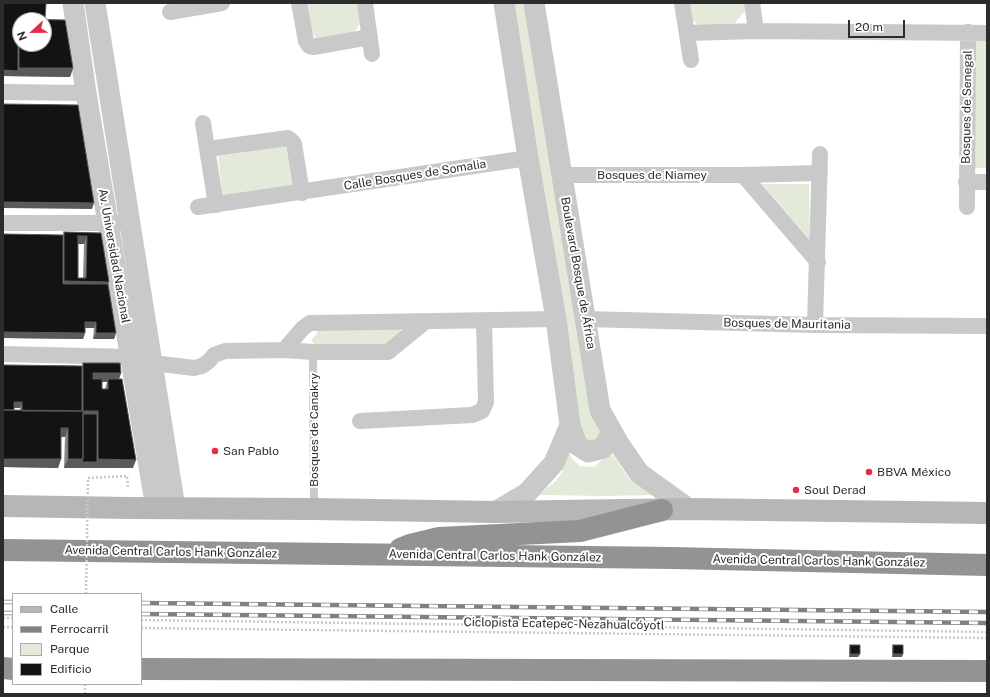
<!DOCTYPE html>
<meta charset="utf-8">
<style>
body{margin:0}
#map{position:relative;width:990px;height:697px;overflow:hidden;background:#fff;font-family:"Public Sans",sans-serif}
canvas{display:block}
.frame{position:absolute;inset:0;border:4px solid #2c2c2c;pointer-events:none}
.legend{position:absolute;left:12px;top:593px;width:130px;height:92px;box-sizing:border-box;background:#fff;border:1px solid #ababab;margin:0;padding:5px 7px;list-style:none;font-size:12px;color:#2c2c2c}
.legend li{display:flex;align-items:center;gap:8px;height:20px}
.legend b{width:20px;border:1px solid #ababab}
.north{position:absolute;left:12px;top:12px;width:40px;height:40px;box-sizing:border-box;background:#fff;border:1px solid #ababab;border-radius:50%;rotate:248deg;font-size:11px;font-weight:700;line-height:16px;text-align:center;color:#2c2c2c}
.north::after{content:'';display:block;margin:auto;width:14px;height:18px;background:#e22e4c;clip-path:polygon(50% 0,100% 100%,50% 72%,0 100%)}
.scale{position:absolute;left:848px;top:20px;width:57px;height:18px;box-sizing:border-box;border:2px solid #2c2c2c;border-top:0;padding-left:5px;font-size:12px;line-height:14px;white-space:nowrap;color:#2c2c2c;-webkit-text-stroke:3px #fff;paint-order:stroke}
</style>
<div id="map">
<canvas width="990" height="697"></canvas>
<div class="frame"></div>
<ul class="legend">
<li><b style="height:5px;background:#b6b6b6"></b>Calle</li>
<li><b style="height:5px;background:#818181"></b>Ferrocarril</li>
<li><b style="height:11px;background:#e3ead9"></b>Parque</li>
<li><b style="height:11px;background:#131313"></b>Edificio</li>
</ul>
<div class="north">N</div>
<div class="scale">20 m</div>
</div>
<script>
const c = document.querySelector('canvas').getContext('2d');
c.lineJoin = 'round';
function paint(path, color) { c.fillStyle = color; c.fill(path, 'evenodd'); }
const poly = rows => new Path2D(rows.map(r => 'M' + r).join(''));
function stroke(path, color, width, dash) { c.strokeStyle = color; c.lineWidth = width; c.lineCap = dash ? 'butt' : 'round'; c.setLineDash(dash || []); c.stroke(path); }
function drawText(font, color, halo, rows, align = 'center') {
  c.font = font + ' "Public Sans",sans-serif'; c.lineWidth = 4; c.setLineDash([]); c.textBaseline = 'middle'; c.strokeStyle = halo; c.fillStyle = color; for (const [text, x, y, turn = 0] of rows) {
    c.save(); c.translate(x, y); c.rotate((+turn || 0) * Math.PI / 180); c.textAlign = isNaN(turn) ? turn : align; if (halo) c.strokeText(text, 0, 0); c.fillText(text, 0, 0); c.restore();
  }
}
paint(poly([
 [307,3,359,3,363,20,354,32,317,41,310,26],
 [513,3,527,3,604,435,596,444,580,438],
 [689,3,744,3,745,11,735,23,700,27,692,20],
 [973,41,987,41,987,168,973,168],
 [286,146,293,185,223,199,218,156],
 [762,184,809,184,810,240],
 [397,327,402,332,395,344,316,345,311,341,319,330],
 [565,446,572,459,580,466,595,467,602,459,613,455,630,480,657,495,604,496,538,495,555,482,562,472]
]), '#e3ead9');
stroke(poly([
 [88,478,127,476,128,488],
 [3,618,13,618],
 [141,620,987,632],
 [3,627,13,627],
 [141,628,987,638],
 [85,694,85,684]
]), '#c9c9c9', 2.5, [2, 2]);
stroke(poly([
 [313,352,314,509]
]), '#c9c9c9', 8);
stroke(poly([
 [299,3,306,41,309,46,313,47,370,37],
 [365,3,372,54],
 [682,3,691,60],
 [752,3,756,31],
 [170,12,222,3],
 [687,33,756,31,987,33],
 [3,92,86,93],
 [203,123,216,205],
 [208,149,288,138,293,142,294,144,302,193],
 [561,175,743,175,820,173],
 [743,175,818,262],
 [966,182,987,182],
 [198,207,528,158],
 [967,207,968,32],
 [3,223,131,223],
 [586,319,815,325,987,326],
 [815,325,820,154],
 [284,350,303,328,310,323,314,323,556,319],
 [3,354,131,357,153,363,194,368,202,366,209,361,214,355,225,351,284,350,313,352,388,352,426,321],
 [360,421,472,415,482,411,486,402,484,321]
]), '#c9c9c9', 16);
stroke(poly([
 [73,3,86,93,156,508],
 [95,3,175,508],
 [534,3,600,410,619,444,639,473,689,509],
 [570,425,577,445,588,452,603,448,612,432],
 [495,512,527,493,554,463,570,425,556,319,528,158,504,3]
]), '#c9c9c9', 21);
stroke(poly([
 [3,506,130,508,314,509,495,512,689,509,987,513]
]), '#b6b6b6', 22);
stroke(poly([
 [400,549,410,545,439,538,580,531,662,510],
 [3,550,672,558,987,565],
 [3,668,13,669],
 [141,669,987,671]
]), '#939393', 22);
const rail = poly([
 [3,602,13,602],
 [141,603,987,612],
 [3,613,13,613],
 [141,614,987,623]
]);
stroke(rail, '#818181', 4.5);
stroke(rail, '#fff', 3, [9]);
stroke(poly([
 [86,594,88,478]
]), '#c9c9c9', 2.5, [2, 2]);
paint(poly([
 [3,3,45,19,73,68,70,77,3,76],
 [64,232,101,233,108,284,116,333,114,339,93,339,94,328,85,328,85,333,83,339,3,338,3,234,63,235],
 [78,244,84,244,83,278,78,278],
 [83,363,121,373,119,379,133,468,64,468,65,437,61,437,61,459,58,468,3,467,3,365,82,366],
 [102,382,107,382,105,389,102,389],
 [14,408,20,408,20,410,14,410],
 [850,645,860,654,858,657,849,657,849,648],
 [893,645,903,654,902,657,892,657,892,648]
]), '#898989');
paint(poly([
 [19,68,73,68,70,77,3,76,3,70,18,71],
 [3,202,94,203,92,209,3,208],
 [78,236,87,236,84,244,75,244],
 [64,281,109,282,105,290,61,290],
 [85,322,96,322,94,328,83,328],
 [3,332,85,333,83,339,3,338],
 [96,333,116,333,114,339,93,339],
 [93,373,121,373,118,382,108,379,107,382,90,382],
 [14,402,22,402,20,408,12,408],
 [83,411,98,411,95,420,20,419],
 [61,428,68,428,65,437,58,437],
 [3,459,61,459,58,468,3,467],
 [68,459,83,459,97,462,98,459,136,460,133,468,64,468],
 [850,654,860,654,858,657,849,657],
 [893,654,903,654,902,657,892,657]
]), '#5a5a5a');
const building = poly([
 [3,3,46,3,45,19,19,19,18,22,18,71,3,70,3,3],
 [19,19,65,20,73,68,19,68,19,19],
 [20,20,44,20,44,44,20,44,20,20],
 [3,104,78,105,94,203,3,202,3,104],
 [64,232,101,233,109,282,64,281,64,232],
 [78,236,87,236,86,278,78,278,78,236],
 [3,234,63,235,63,284,108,284,116,333,96,333,96,322,85,322,85,333,3,332,3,234],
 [83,363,120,363,121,373,93,373,93,379,102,379,102,389,108,389,108,379,122,379,136,460,98,459,98,411,83,411,83,459,68,459,68,428,61,428,61,459,3,459,3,410,83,411,83,363],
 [3,365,82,366,82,411,22,411,22,402,14,402,14,410,3,410,3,365],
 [83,414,97,414,97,462,82,462,83,459,83,414],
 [850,645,860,645,860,654,850,654,850,645],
 [893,645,903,645,903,654,893,654,893,645]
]);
paint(building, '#131313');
stroke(building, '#5a5a5a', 1);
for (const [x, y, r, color] of [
 [215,451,4,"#e22e4c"],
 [869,472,4,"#e22e4c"],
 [796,490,4,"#e22e4c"]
]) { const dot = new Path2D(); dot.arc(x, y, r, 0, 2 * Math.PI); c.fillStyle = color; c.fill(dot); stroke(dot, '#fff', 1.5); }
drawText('12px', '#2c2c2c', '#fff', [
 ["Bosques de Senegal",967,107,-89],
 ["Calle Bosques de Somalia",415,175,-9],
 ["Bosques de Niamey",652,175],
 ["Av. Universidad Nacional",114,256,80],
 ["Boulevard Bosque de África",578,273,80],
 ["Bosques de Mauritania",787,324,1],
 ["Bosques de Canakry",314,430,-90],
 ["Avenida Central Carlos Hank González",171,552,1],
 ["Avenida Central Carlos Hank González",495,556,1],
 ["Avenida Central Carlos Hank González",819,561,1],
 ["Ciclopista Ecatepec-Nezahualcóyotl",564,624,1]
]);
drawText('12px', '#2c2c2c', '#fff', [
 ["San Pablo",223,451],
 ["BBVA México",877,472],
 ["Soul Derad",804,490]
], 'left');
</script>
